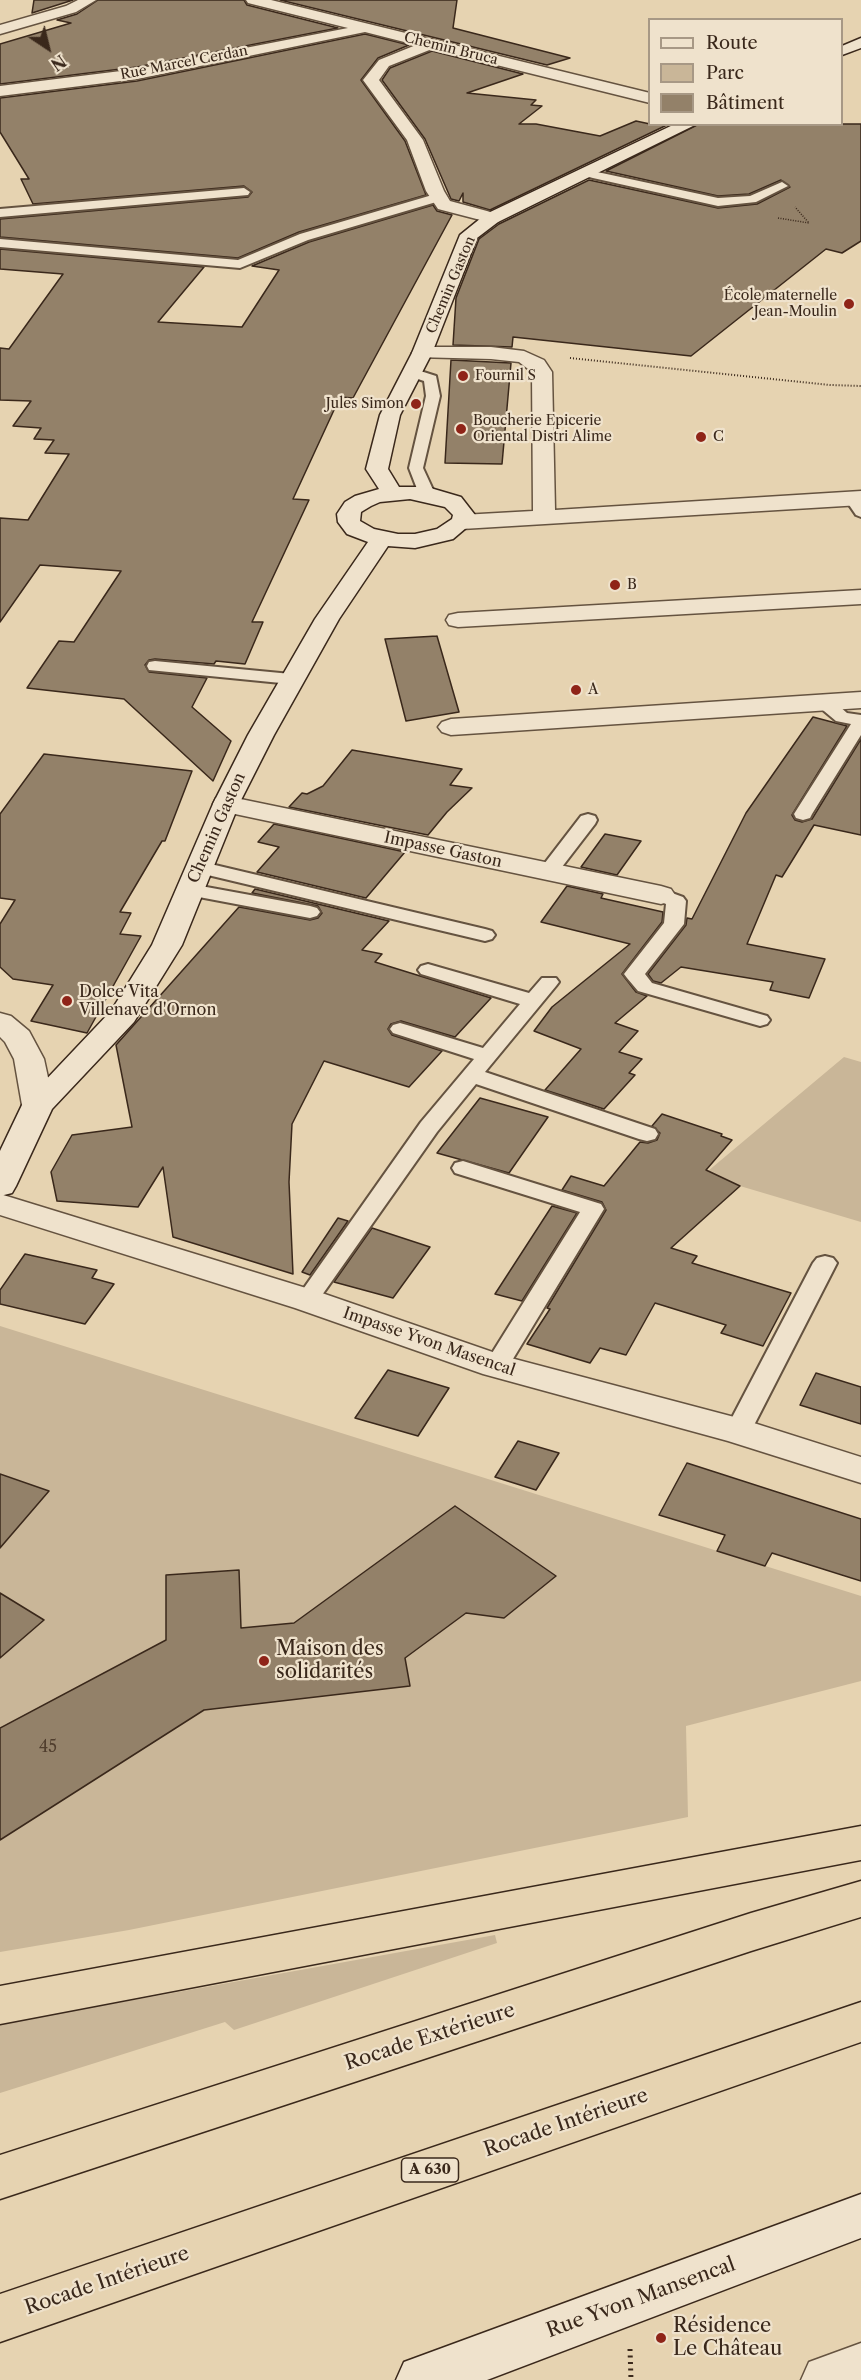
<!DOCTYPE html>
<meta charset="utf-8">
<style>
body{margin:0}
#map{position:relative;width:861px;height:2380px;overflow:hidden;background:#e6d3b1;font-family:"Libre Caslon Text",serif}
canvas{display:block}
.legend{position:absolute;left:648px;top:18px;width:195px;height:108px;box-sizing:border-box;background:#efe2cc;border:2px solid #a79885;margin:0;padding:8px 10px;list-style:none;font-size:18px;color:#3a281b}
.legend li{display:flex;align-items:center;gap:12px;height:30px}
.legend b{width:30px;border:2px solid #a79885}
.north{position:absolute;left:18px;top:18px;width:60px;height:60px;-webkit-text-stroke:4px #efe2cc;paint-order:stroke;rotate:145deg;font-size:16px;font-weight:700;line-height:24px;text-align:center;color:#3a281b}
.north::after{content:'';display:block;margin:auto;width:21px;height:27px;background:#3a281b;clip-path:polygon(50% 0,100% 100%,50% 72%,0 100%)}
</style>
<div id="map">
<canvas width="861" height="2380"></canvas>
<ul class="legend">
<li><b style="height:8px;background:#efe2cc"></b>Route</li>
<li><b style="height:16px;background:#c9b698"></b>Parc</li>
<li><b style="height:16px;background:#938169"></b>Bâtiment</li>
</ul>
<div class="north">N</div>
</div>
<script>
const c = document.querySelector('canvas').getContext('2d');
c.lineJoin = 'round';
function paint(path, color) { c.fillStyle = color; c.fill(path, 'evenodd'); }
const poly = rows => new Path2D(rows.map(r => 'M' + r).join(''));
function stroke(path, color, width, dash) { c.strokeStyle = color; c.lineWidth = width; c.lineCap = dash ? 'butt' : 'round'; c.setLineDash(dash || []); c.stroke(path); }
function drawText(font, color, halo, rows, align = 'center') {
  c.font = font + ' "Libre Caslon Text",serif'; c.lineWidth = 4.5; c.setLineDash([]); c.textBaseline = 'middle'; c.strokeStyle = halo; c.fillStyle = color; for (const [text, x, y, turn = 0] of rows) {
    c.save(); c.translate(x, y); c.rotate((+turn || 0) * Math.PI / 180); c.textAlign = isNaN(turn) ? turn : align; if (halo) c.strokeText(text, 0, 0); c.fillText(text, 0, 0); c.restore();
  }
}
paint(poly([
 [844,1057,861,1062,861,1222,740,1186,708,1171],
 [0,1326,861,1596,861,1681,686,1726,688,1817,129,1930,0,1952],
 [495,1935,497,1943,234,2030,225,2022,0,2093,0,2024]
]), '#c9b698');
const building = poly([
 [34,0,73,0,32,13,34,0],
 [98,0,244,0,247,5,338,28,137,67,0,84,0,44,71,23,57,20,77,14,98,0],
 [280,0,457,0,453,28,570,58,547,65,280,0],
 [365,34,409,45,378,58,361,80,405,141,426,195,299,232,238,258,0,237,0,219,248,197,252,192,244,186,33,204,21,179,29,179,0,132,0,98,137,81,365,34],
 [432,51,523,74,467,93,536,100,531,105,542,106,519,124,536,124,600,136,636,121,650,124,669,124,490,210,463,202,463,193,459,201,451,199,425,139,382,80,390,68,432,51],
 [699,124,861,124,861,241,842,253,826,249,691,356,513,337,512,347,453,345,456,298,479,239,499,224,589,180,718,208,757,204,790,187,781,180,749,194,718,196,606,171,699,124],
 [433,205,437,211,452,215,353,398,340,397,293,499,309,500,252,622,263,622,245,664,216,661,214,664,155,659,149,660,145,665,149,672,207,678,192,707,231,741,213,781,124,699,27,688,59,641,74,642,121,571,40,565,0,622,0,518,28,520,69,454,45,453,54,440,34,439,41,428,13,426,31,401,0,400,0,348,9,349,63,274,0,269,0,249,204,267,158,322,242,327,279,270,252,266,309,242,433,205],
 [451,360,511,363,502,464,445,463,451,360],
 [437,636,459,712,406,721,385,639,437,636],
 [813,717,847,726,792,815,795,820,802,822,812,819,861,739,861,835,814,825,782,877,776,875,747,944,825,959,809,998,770,990,773,982,681,967,661,983,653,981,648,974,686,925,687,918,692,919,746,813,813,717],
 [352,750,462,769,450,785,472,788,447,812,428,835,289,807,302,793,307,794,323,786,352,750],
 [44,754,192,771,165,841,162,841,120,912,131,913,120,934,141,936,87,1033,31,1021,53,985,13,979,0,967,0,924,15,900,0,898,0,814,44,754],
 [274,824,405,852,366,898,257,872,279,847,258,842,274,824],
 [605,834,641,841,617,875,581,867,605,834],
 [567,886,603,894,601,898,663,912,662,922,622,974,636,992,647,996,615,1023,638,1031,619,1052,642,1059,629,1073,635,1075,604,1109,545,1090,581,1049,534,1031,552,1007,630,944,541,922,567,886],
 [255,889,389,921,362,950,382,954,375,962,491,998,455,1037,401,1021,391,1024,388,1029,392,1035,442,1051,409,1087,324,1061,292,1124,289,1182,293,1274,173,1237,163,1167,138,1207,57,1201,51,1172,72,1135,132,1127,116,1045,239,907,310,920,318,918,322,913,318,906,252,893,255,889],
 [480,1098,548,1117,509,1173,437,1153,480,1098],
 [662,1114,722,1134,721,1136,732,1140,706,1170,740,1186,671,1248,697,1256,692,1263,791,1293,763,1346,721,1333,726,1325,655,1303,626,1355,600,1348,590,1363,527,1344,550,1309,547,1308,606,1210,602,1202,562,1190,571,1176,604,1186,640,1142,648,1143,657,1140,660,1133,652,1126,662,1114],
 [552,1206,577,1213,522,1301,495,1294,552,1206],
 [338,1218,348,1221,310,1275,302,1272,338,1218],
 [372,1228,430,1247,393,1298,334,1282,372,1228],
 [25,1254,97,1270,92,1278,114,1284,85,1324,0,1304,0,1290,25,1254],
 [388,1370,449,1388,418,1436,355,1418,388,1370],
 [816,1373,861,1387,861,1424,800,1405,816,1373],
 [518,1441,559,1453,536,1490,495,1477,518,1441],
 [687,1463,861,1519,861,1581,772,1553,765,1566,717,1551,725,1535,659,1515,687,1463],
 [0,1474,49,1491,0,1548,0,1474],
 [455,1506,556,1576,504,1618,466,1613,405,1658,410,1686,204,1710,0,1840,0,1728,166,1640,166,1575,239,1570,241,1628,294,1623,455,1506],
 [0,1593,44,1620,0,1658,0,1593]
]);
paint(building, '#938169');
stroke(building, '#3a281b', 1.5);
const lane = poly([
 [588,170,718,198,750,196,782,182,788,186,756,202,718,206,584,176,584,172,588,170],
 [244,188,250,192,248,195,0,217,0,209,244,188],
 [439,193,443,194,443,200,308,240,240,268,0,247,0,239,238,260,300,234,439,193],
 [411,368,436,376,440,396,423,468,435,494,427,499,419,494,409,468,426,396,424,381,406,375,404,372,411,368],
 [853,494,858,496,861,500,861,517,856,515,845,499,853,494],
 [155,661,291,674,297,675,300,679,297,683,291,684,149,670,147,666,149,662,155,661],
 [824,697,830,698,847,713,861,715,861,735,812,814,810,818,803,820,796,818,794,814,851,724,836,721,818,706,815,702,818,698,824,697],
 [588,814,595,816,597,820,595,824,555,876,541,876,538,872,541,868,581,816,588,814],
 [198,861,485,929,492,931,495,935,492,939,485,941,191,871,188,867,191,863,198,861],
 [190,884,310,906,317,908,320,912,317,916,310,918,183,894,180,890,183,886,190,884],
 [661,889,683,897,686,901,684,924,645,974,652,983,767,1016,770,1020,767,1024,760,1026,753,1024,638,991,627,978,624,974,664,923,666,904,654,899,651,895,654,891,661,889],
 [428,964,529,993,542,978,556,978,559,982,556,986,485,1072,655,1129,658,1134,655,1139,647,1141,639,1139,476,1084,437,1132,315,1305,307,1308,299,1305,295,1300,299,1295,421,1122,474,1059,393,1033,390,1029,393,1025,400,1023,407,1025,483,1048,520,1004,421,974,418,970,421,966,428,964],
 [463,1161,601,1204,604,1209,505,1372,496,1374,487,1372,484,1366,580,1212,455,1173,452,1168,455,1163,463,1161],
 [825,1256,833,1258,837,1263,751,1431,747,1437,738,1440,729,1437,725,1431,813,1263,817,1258,825,1256]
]);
const street = poly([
 [78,0,96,0,76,12,0,34,0,25,66,6,78,0],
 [246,0,271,0,650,93,650,103,432,49,389,66,379,80,423,140,444,191,450,201,498,214,501,218,498,222,492,223,438,209,426,191,407,140,363,80,379,60,416,45,365,32,137,79,0,96,0,86,137,69,348,28,248,3,246,0],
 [422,347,491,347,524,351,544,360,552,372,555,510,861,491,861,505,462,529,454,527,451,522,454,517,462,515,533,511,532,372,519,362,491,359,415,357,412,353,415,349,422,347],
 [861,590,861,604,458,627,449,625,446,620,449,615,458,613,861,590],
 [861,692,861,708,451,735,442,732,438,727,442,722,451,719,861,692],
 [226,796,661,886,671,889,675,895,671,901,661,904,216,810,213,804,216,798,226,796],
 [0,1013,11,1016,29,1031,44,1059,54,1105,49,1112,38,1115,27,1112,22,1105,14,1059,5,1042,0,1037,0,1013],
 [0,1194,319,1292,507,1357,738,1418,861,1457,861,1483,728,1441,483,1374,295,1308,0,1215,0,1194],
 [861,2343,861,2380,801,2380,809,2362,861,2343]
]);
const secondary = poly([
 [861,38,861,48,842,55,842,46,861,38],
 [675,124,697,124,498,222,477,238,432,353,400,415,388,469,399,487,427,487,461,497,475,515,473,522,453,539,415,548,388,546,339,619,274,735,239,804,182,945,134,1022,52,1109,16,1186,12,1193,0,1196,0,1151,22,1105,111,1011,152,945,213,804,248,735,315,619,368,542,347,534,338,522,337,514,345,502,355,496,379,489,366,469,380,415,412,353,460,235,486,214,675,124],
 [410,499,445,507,453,515,452,519,437,529,415,534,398,534,374,529,360,521,361,512,371,506,380,502,410,499],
 [861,2194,861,2238,487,2380,396,2380,404,2362,861,2194]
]);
const highway = poly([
 [861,1826,861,1860,0,2024,0,1986,861,1826],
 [861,1881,861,1917,751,1951,0,2199,0,2155,751,1913,861,1881],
 [861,2002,861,2042,0,2342,0,2294,861,2002]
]);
stroke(lane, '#655340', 4);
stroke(street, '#655340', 3);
stroke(secondary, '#3a281b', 3);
stroke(highway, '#3a281b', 3);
stroke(poly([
 [778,218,809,223,795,207]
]), '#3a281b', 1.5, [1, 1.5]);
stroke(poly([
 [570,358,830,385,861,386]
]), '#3a281b', 2, [1, 2]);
stroke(poly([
 [630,2349,631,2380]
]), '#3a281b', 5, [2, 4.5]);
paint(lane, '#efe2cc');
paint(street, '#efe2cc');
paint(secondary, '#efe2cc');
paint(highway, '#e6d3b1');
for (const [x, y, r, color] of [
 [849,304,6,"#8f2418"],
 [463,376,6,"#8f2418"],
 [416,404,6,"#8f2418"],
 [461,429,6,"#8f2418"],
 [701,437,6,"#8f2418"],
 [615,585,6,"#8f2418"],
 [576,690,6,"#8f2418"],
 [67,1001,6,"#8f2418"],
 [264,1661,6,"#8f2418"],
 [661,2338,6,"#8f2418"]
]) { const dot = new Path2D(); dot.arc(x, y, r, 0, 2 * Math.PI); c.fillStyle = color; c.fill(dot); stroke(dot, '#efe2cc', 2); }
drawText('14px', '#3a281b', '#efe2cc', [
 ["Chemin Bruca",451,49,14],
 ["Rue Marcel Cerdan",184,63,-11],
 ["Chemin Gaston",451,285,-67]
]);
drawText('14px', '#3a281b', '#efe2cc', [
 ["École maternelle",837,296,"right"],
 ["Jean-Moulin",837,312,"right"],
 ["Fournil S",475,376],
 ["Jules Simon",404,404,"right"],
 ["Boucherie Epicerie",473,421],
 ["Oriental Distri Alime",473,437],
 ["C",713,437],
 ["B",627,585],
 ["A",588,690]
], 'left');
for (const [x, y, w] of [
 [430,2170,57]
]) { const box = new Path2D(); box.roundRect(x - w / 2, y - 12, w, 24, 4.5); c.fillStyle = '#efe2cc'; c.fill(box); stroke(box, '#3a281b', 1.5); }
drawText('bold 15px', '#3a281b', null, [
 ["A 630",430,2170]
]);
drawText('16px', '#3a281b', '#efe2cc', [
 ["Chemin Gaston",217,828,-66],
 ["Impasse Gaston",443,850,12],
 ["Impasse Yvon Masencal",429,1342,19]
]);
drawText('16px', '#3a281b', '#efe2cc', [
 ["Dolce Vita",79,992],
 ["Villenave d'Ornon",79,1010]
], 'left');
drawText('16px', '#503e2e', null, [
 ["45",48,1747]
]);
drawText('20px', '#3a281b', '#efe2cc', [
 ["Maison des",276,1649],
 ["solidarités",276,1672],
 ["Résidence",673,2326],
 ["Le Château",673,2349]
], 'left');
drawText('20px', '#3a281b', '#efe2cc', [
 ["Rocade Extérieure",430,2037,-18],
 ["Rocade Intérieure",566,2123,-19],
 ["Rocade Intérieure",107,2281,-19],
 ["Rue Yvon Mansencal",641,2298,-20]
]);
</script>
